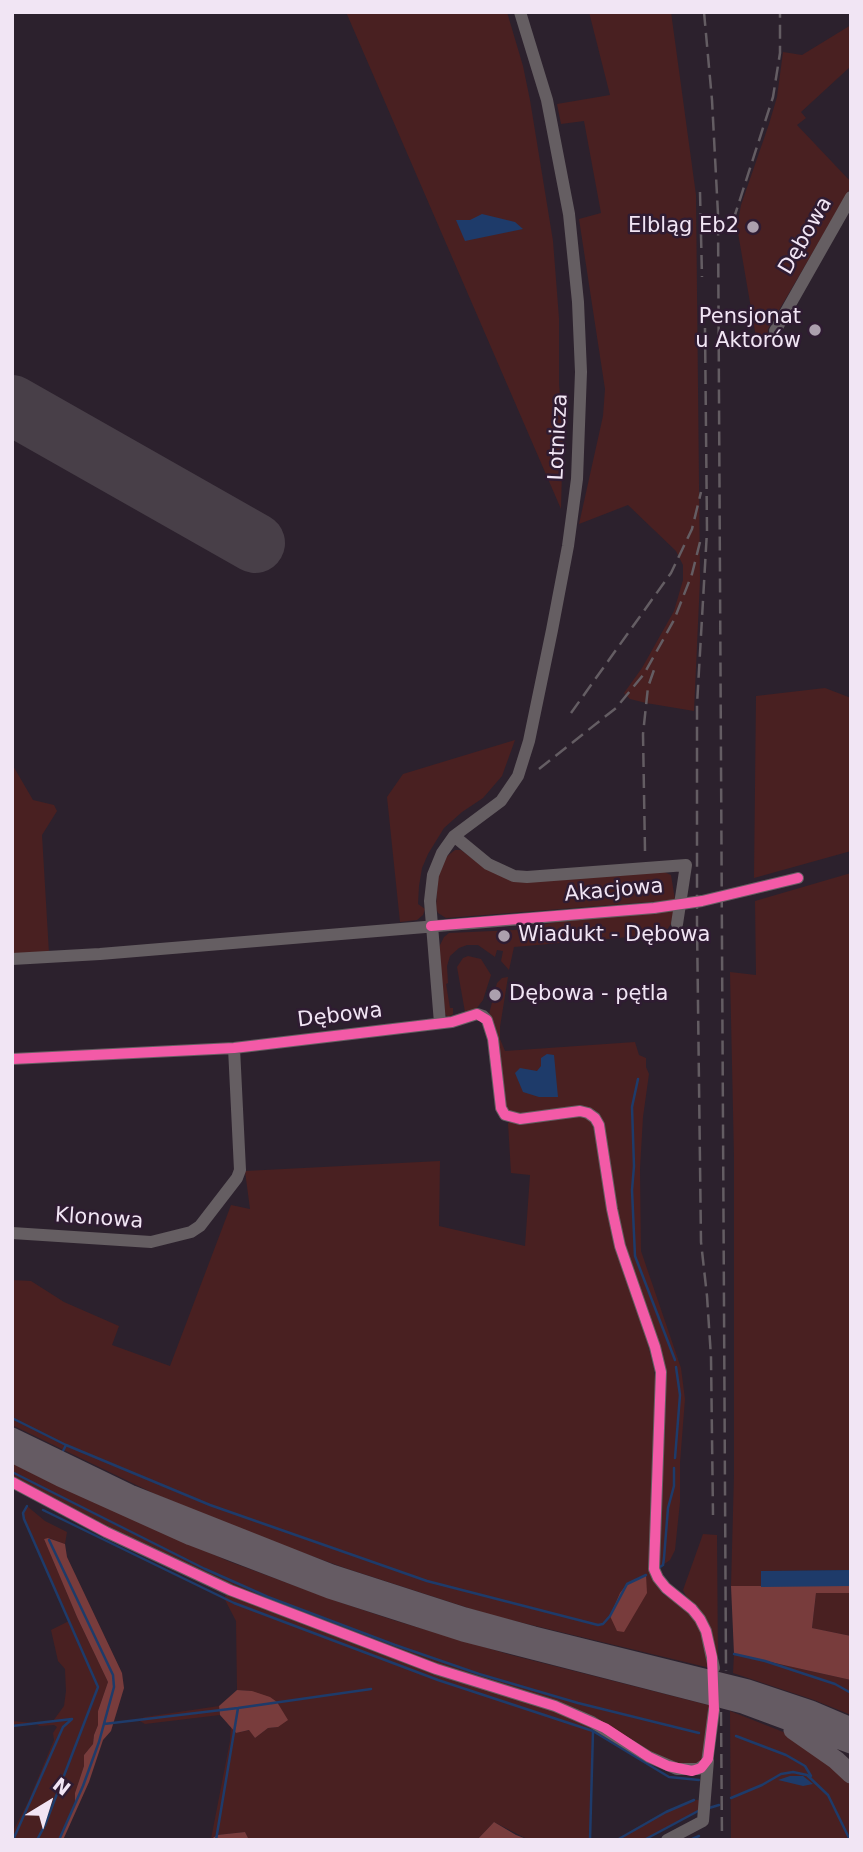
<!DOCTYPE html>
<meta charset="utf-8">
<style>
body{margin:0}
#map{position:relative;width:863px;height:1852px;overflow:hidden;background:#2c212d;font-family:"DejaVu Sans",sans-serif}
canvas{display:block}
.frame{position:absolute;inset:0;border:14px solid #f1e5f4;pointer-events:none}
.north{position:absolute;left:14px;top:1768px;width:70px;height:70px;-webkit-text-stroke:5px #2f1c32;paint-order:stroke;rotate:38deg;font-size:19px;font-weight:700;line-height:28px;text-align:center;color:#f1e5f4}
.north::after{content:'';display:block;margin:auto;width:24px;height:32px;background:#f1e5f4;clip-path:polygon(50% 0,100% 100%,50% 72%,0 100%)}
</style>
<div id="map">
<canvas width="863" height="1852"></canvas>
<div class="frame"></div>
<div class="north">N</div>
</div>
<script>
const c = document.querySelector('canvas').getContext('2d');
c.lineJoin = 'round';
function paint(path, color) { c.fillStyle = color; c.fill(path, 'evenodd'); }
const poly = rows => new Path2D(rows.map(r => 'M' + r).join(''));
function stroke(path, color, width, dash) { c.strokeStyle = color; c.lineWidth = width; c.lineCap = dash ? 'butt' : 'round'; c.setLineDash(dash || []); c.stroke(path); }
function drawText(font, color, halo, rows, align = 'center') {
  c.font = font + ' "DejaVu Sans",sans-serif'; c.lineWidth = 5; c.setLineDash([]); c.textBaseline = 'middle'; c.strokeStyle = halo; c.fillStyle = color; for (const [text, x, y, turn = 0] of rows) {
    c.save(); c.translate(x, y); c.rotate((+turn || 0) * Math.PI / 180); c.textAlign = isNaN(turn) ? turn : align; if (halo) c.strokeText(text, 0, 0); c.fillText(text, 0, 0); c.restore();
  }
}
paint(poly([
 [346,12,507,12,523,66,530,100,553,241,559,318,559,384,563,431,561,509],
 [589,12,671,12,696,195,700,580,694,711,646,703,630,699,624,693,642,668,674,611,683,580,683,565,676,551,628,505,579,524,603,416,605,389,579,219,601,213,584,121,561,124,557,104,610,95],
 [851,25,851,66,801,112,806,118,797,125,851,182,851,187,768,329,767,340,757,343,737,227,741,205,769,124,777,97,783,52,802,55],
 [825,688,851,698,851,851,754,878,756,696],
 [515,740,502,776,483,798,462,812,444,828,428,854,422,868,419,886,418,904,425,909,423,915,417,920,400,922,387,797,403,774],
 [12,764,33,800,54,805,57,811,42,835,49,953,12,955],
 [455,850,461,850,490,871,513,880,662,871,671,875,675,900,446,918,438,913,436,908,438,876,446,857],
 [851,873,851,1570,761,1571,761,1587,731,1586,734,1475,734,1157,730,972,756,975,755,901],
 [674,910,671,924,664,934,514,947,509,970,501,961,503,951,497,950,495,957,478,945,467,945,459,948,450,956,447,966,448,983,446,984,450,1008,453,1008,453,1014,448,1017,445,1014,439,947,444,937,449,933,515,930,567,920],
 [468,956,481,959,491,975,483,1000,476,1009,465,1012,457,967,463,958],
 [508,977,500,1027,500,1039,505,1051,635,1042,639,1055,646,1058,646,1067,649,1074,643,1117,640,1169,641,1251,681,1368,685,1399,680,1463,680,1502,675,1550,670,1560,660,1567,666,1390,623,1244,600,1115,587,1107,516,1114,506,1108,489,1014,497,983,502,978],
 [582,1115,592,1122,654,1369,657,1396,652,1577,663,1594,687,1609,701,1629,710,1668,490,1615,345,1568,267,1540,157,1495,12,1425,12,1280,31,1281,64,1302,119,1326,112,1345,170,1366,231,1205,250,1209,245,1171,440,1161,439,1226,525,1246,530,1175,511,1173,508,1123],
 [12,1463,228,1561,339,1602,393,1620,511,1655,712,1706,709,1755,686,1770,592,1722,590,1840,529,1840,494,1822,477,1840,249,1840,245,1832,217,1835,211,1839,230,1741,231,1726,236,1733,250,1730,255,1738,268,1728,278,1727,252,1691,237,1690,236,1621,224,1598,230,1590,12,1482],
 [27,1506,45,1521,67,1532,65,1544,49,1538,44,1539,77,1617,108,1682,98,1711,98,1725,94,1735,93,1744,84,1755,84,1766,75,1793,75,1803,59,1840,12,1840,12,1833,28,1802,54,1740,53,1733,57,1727,54,1725,40,1726,34,1723,12,1725,12,1721,34,1723,53,1721,64,1706,66,1691,65,1669,58,1661,51,1630,69,1621,24,1519,23,1513],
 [703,1534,717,1535,718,1669,699,1608,686,1596,683,1590],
 [816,1593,851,1593,851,1636,812,1628],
 [734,1654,851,1680,851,1715,814,1700,733,1673],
 [219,1706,220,1715,145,1724,138,1720,145,1717],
 [730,1711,791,1735,851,1781,851,1840,731,1840],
 [694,1800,700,1800,700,1810,644,1840,617,1840,666,1812]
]), '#492021');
paint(poly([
 [48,1538,65,1544,67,1557,122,1673,124,1688,111,1731,103,1740,89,1782,63,1840,59,1840,75,1803,75,1793,84,1766,84,1755,93,1744,94,1735,98,1725,98,1711,108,1682,77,1617,44,1539],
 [646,1575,647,1593,624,1632,617,1631,610,1616,620,1593,627,1584],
 [731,1586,851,1586,851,1593,816,1593,812,1628,851,1636,851,1680,734,1654],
 [237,1690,252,1691,270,1697,277,1702,288,1720,278,1727,268,1728,255,1738,249,1730,236,1733,220,1715,219,1706],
 [494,1822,516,1835,529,1840,477,1840],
 [245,1832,249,1840,210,1840,217,1835]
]), '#783c3c');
paint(poly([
 [482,214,515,222,523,229,465,241,456,220,470,220],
 [547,1054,554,1055,558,1097,539,1097,523,1092,515,1073,520,1068,537,1071,541,1066,541,1058],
 [851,1570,851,1586,761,1587,761,1571],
 [790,1776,803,1776,813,1784,803,1786,778,1780]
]), '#1e3b6a');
stroke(poly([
 [638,1079,632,1107,634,1166,632,1190,635,1256,675,1360],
 [12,1418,66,1445],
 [63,1451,66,1445,210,1505,427,1581,598,1625,603,1624,610,1616,627,1584,646,1575],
 [675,1458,680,1395,676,1367],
 [12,1472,205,1569,268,1597,395,1645,479,1674,578,1703,699,1733],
 [27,1506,23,1513,24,1519,98,1687,45,1825,37,1840],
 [43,1510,234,1603,438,1680,593,1731,669,1777,699,1780],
 [49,1540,113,1675,114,1687,99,1742,83,1786,59,1840],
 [660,1567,663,1565,664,1558,668,1508,674,1486,674,1468],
 [734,1654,765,1661,835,1684,851,1693],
 [104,1724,238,1708,371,1689],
 [12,1726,72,1719],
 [736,1736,786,1755,805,1766,811,1776],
 [731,1798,762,1785,781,1774,793,1772,807,1775,828,1795,850,1840],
 [709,1808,719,1805],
 [13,1840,63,1727,72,1719],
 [216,1840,238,1708],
 [590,1840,593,1731],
 [617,1840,666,1812,694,1800],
 [644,1840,700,1810],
 [690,1840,699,1836]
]), '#1e3b6a', 2.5);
stroke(poly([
 [12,405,255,543]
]), '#483f48', 60);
stroke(poly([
 [775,331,851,197],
 [454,836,488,864,514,876,527,877,686,865,677,924],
 [12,959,100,954,654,908],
 [440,1023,430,901,433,875,442,853,454,836,501,801,518,776,529,741,552,630,568,546,577,479,581,372,578,302,569,214,547,100,520,12],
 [12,1059,234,1048,452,1022,477,1014,483,1016,487,1020,493,1039,501,1108,505,1115,520,1119,580,1111,588,1113,595,1118,599,1125,612,1209,620,1246,655,1347,661,1372,654,1569,658,1578,666,1588,692,1609,700,1619,706,1631,714,1668],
 [12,1233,151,1242,191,1232,200,1226,237,1178,240,1170,234,1048],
 [12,1482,106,1532,230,1590,436,1669,555,1706,592,1722,649,1757,677,1769,698,1769,707,1763,714,1710],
 [667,1840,703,1821,708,1760]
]), '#655e62', 12);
stroke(poly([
 [12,1437,130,1494,332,1574,465,1617,534,1636,748,1689,811,1710,851,1727],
 [12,1453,60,1477,191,1536,329,1589,463,1632,743,1704,851,1744],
 [793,1730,836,1760,851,1774]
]), '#655b63', 19);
stroke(poly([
 [704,12,712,100,718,214,726,1671],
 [700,192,702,277],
 [733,221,773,97,780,53,780,12],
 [705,328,707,531,697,705,697,924,701,1242,707,1296,711,1357,713,1515],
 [571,713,671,573,692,529,701,492],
 [539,769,616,708,644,674,674,620,692,574,700,542],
 [645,851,643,734,648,687,655,667],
 [721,1712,722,1840]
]), '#645d63', 2.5, [14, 7]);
stroke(poly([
 [654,908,702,901,798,878]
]), '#655e62', 12);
stroke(poly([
 [431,926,654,908,702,901,798,878],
 [12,1059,234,1048,452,1022,477,1014,487,1020,493,1039,501,1108,505,1115,520,1119,580,1111,588,1113,595,1118,599,1125,612,1209,620,1246,655,1347,661,1372,654,1569,658,1578,666,1588,692,1609,700,1619,706,1631,712,1657,714,1710,708,1759,701,1768,692,1771,668,1766,649,1757,605,1728,555,1706,436,1669,230,1590,106,1532,12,1482]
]), '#f35aa7', 10);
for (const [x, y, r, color] of [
 [753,227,7,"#aca0ae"],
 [815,330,7,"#aca0ae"],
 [504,936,7,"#aca0ae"],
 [495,995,7,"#aca0ae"]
]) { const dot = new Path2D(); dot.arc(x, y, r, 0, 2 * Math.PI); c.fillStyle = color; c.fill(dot); stroke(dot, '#2f1c32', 2.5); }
drawText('21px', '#f1e5f4', '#2f1c32', [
 ["Elbląg Eb2",739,227],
 ["Pensjonat",801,318],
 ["u Aktorów",801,342],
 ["Wiadukt - Dębowa",518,936,"left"],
 ["Dębowa - pętla",509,995,"left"]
], 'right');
drawText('21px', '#f1e5f4', '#2f1c32', [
 ["Dębowa",806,236,-60],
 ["Lotnicza",559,437,-87],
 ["Akacjowa",614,891,-5],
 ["Dębowa",340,1016,-7],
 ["Klonowa",99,1219,4]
]);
</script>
